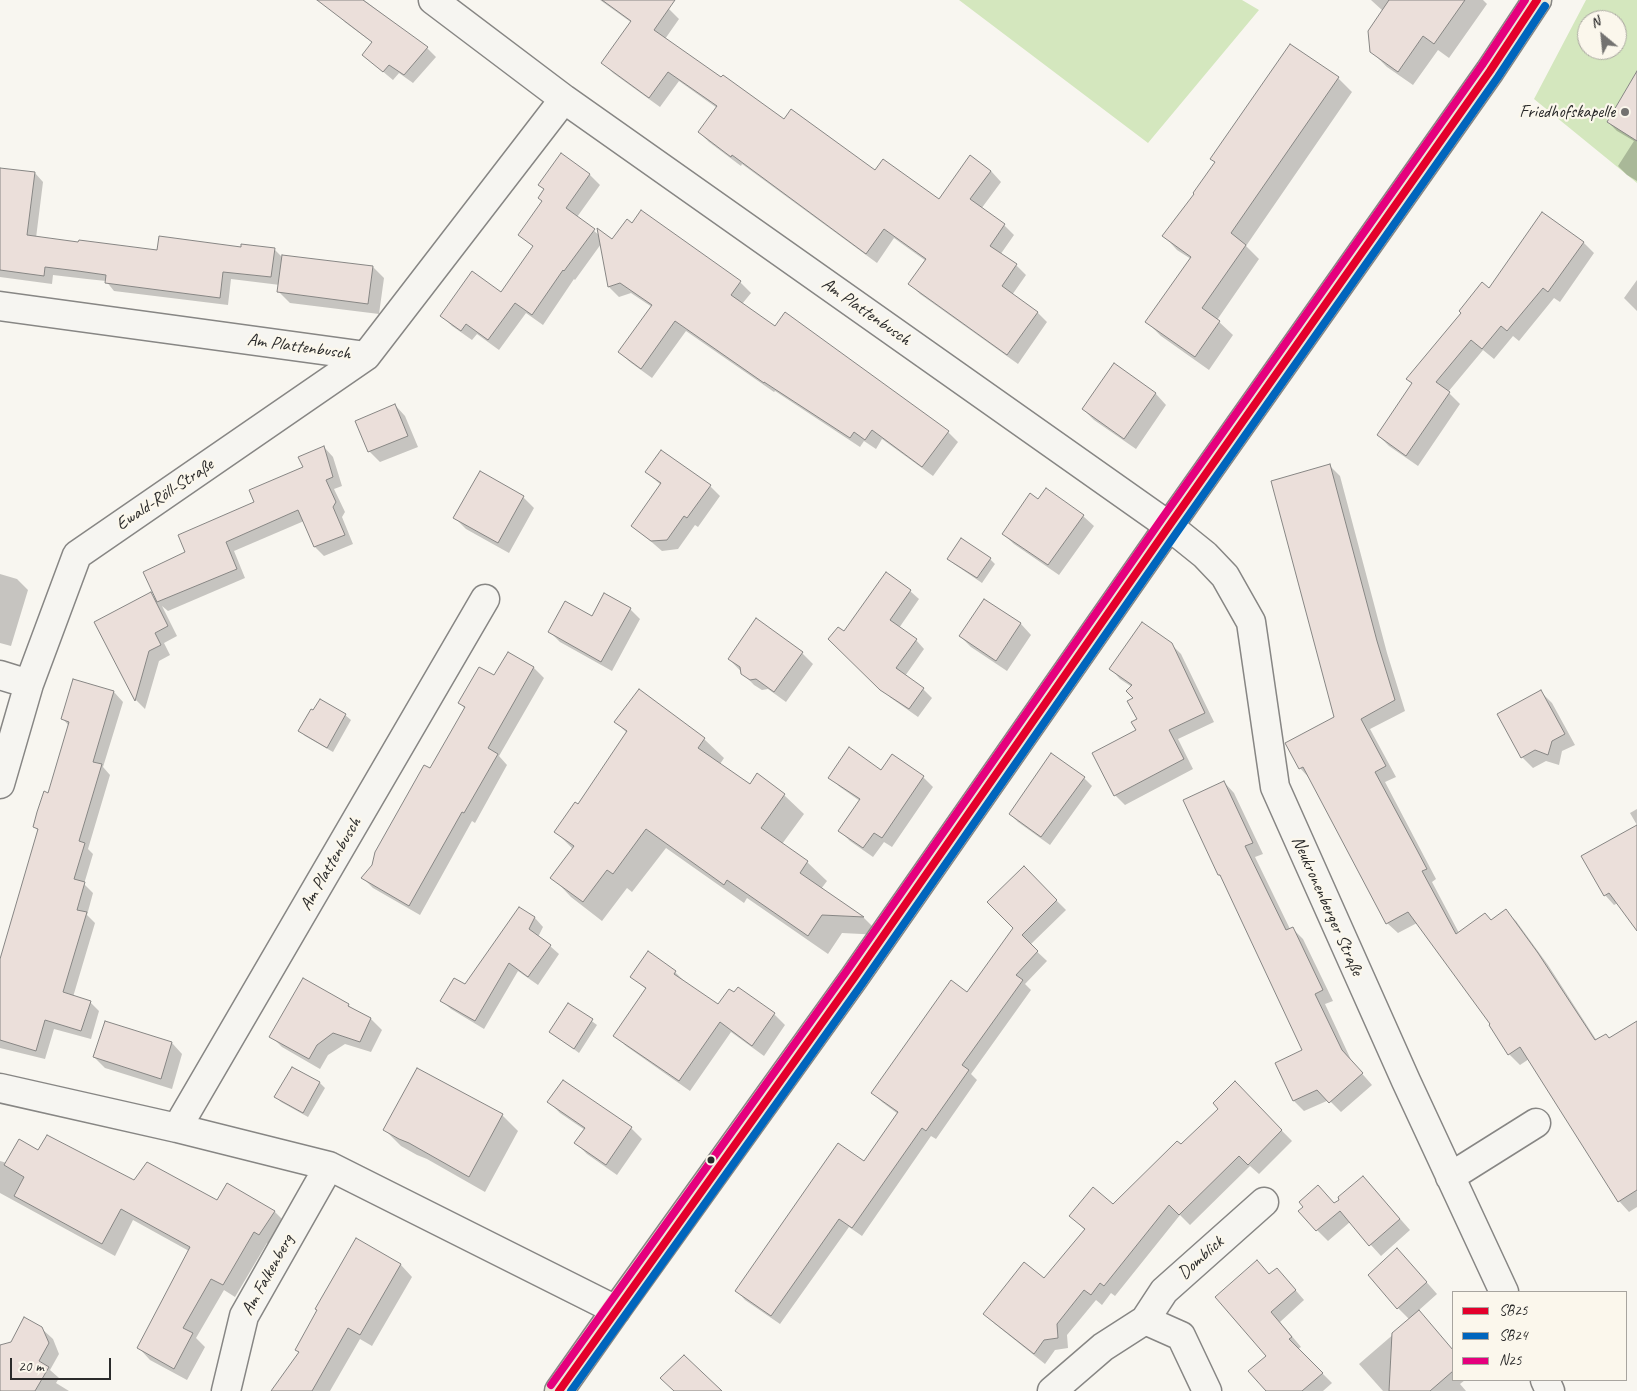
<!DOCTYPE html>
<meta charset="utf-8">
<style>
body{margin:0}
#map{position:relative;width:1637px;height:1391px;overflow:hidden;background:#f8f6f0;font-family:Caveat,sans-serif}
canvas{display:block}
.legend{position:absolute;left:1452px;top:1291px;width:175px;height:90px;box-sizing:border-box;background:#fbf7ec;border:1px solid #a8a59f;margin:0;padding:6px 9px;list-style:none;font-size:15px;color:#2b2b2b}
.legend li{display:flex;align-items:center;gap:10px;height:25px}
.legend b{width:25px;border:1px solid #a8a59f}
.north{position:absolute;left:1577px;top:10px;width:50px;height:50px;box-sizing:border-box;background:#fbf7ec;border:1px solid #a8a59f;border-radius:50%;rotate:332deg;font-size:14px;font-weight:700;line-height:20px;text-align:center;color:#2b2b2b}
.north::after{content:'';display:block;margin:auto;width:18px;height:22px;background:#737270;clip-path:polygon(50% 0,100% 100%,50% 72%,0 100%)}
.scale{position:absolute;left:10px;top:1358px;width:101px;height:22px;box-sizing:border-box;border:2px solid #2b2b2b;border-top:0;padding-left:6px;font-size:15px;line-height:18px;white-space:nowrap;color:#2b2b2b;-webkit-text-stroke:4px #fbf7ec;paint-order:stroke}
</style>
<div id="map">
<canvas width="1637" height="1391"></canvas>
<ul class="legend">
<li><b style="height:6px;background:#e4002b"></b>SB25</li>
<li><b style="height:6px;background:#0065bd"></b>SB24</li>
<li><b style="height:6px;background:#e5007d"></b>N25</li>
</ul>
<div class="north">N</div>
<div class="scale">20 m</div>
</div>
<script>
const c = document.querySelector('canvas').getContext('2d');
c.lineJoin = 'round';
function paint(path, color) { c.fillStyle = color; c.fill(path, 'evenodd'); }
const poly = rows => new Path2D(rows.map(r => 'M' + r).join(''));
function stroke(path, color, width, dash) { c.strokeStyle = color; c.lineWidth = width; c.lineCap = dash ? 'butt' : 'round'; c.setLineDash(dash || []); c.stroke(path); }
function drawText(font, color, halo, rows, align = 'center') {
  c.font = font + ' Caveat,sans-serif'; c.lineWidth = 4.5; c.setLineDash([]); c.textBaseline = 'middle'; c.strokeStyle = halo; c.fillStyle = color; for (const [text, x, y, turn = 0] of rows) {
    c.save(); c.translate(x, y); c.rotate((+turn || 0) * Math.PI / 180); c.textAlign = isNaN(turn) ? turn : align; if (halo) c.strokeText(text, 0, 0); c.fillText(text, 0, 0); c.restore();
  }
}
paint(poly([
 [959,0,1242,0,1259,10,1148,143],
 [1586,0,1637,0,1637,183,1534,99],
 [1587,20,1617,20,1617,50,1587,50]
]), '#d4e7be');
paint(poly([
 [347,0,364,0,427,48,436,57,413,83,399,73,393,80,363,55,373,43,346,23,337,14],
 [600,0,656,0,669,9,679,19,665,39,784,121,876,172,939,201,971,157,991,171,1001,182,981,209,1004,225,1014,235,1000,255,1016,265,1026,275,1012,295,1037,312,1047,322,1018,364,920,294,910,284,926,261,894,238,877,263,742,164,741,166,709,142,699,132,717,108,679,81,660,107,613,73,603,63,632,23],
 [1371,0,1483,0,1487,4,1449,58,1438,50,1413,85,1387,67,1372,52,1383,11],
 [1338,78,1352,92,1246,246,1259,259,1217,320,1233,335,1209,370,1161,336,1147,322,1191,259,1177,250,1164,236,1196,194],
 [1637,104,1637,181,1627,175,1618,166,1634,141,1617,131,1608,122],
 [0,169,35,173,43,182,36,238,158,251,242,248,274,249,283,258,373,267,384,278,379,314,290,303,279,292,280,285,231,279,228,305,114,291,106,281,87,279,53,275,52,284,0,277],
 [590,175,600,185,577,217,599,235,613,241,632,224,641,212,740,282,751,293,742,304,775,328,948,432,958,442,933,476,882,439,876,449,864,441,860,447,775,391,774,392,686,331,652,378,630,362,619,352,652,307,631,293,619,297,609,287,601,244,575,280,574,279,543,325,526,313,499,350,477,334,472,340,452,326,442,316,501,294,534,247,520,235,543,202,545,190,539,185],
 [1583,242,1594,253,1560,302,1554,298,1519,341,1513,336,1494,359,1483,350,1448,392,1460,404,1418,466,1389,446,1378,435,1413,384,1407,379],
 [1637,280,1637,311,1624,298],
 [1114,364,1156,394,1166,405,1136,449,1094,420,1083,409],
 [395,405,405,416,418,447,380,462,369,451],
 [324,447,333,457,342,486,334,489,345,512,342,517,353,544,324,556,315,547,304,521,234,551,245,578,168,611,162,606,177,636,164,643,170,655,159,661,145,709,136,700,96,623,151,594,157,600,187,552,304,468],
 [1330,466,1340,476,1387,653,1405,711,1370,729,1396,777,1385,782,1436,879,1432,882,1459,933,1491,921,1505,911,1516,921,1548,965,1597,1041,1610,1039,1637,1022,1637,1207,1629,1212,1619,1201,1529,1059,1520,1065,1509,1054,1490,1025,1492,1024,1417,923,1398,933,1387,923,1310,779,1300,768,1335,718],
 [646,472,710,486,720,496,698,527,695,525,678,549,662,551,633,526,661,485],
 [480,473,523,497,534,508,509,553,466,529,455,518],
 [1039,500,1083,516,1094,526,1059,575,1014,544,1003,534],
 [949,558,990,559,995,564,982,583,954,564],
 [0,574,17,579,28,590,11,646,0,643],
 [910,591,919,599,899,628,916,640,924,649,905,676,923,689,932,698,918,717,891,698,830,638,844,633],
 [985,600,1021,624,1031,635,1007,671,971,647,960,636],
 [630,609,640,619,612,671,560,642,550,632,592,617],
 [1171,644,1181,654,1214,722,1178,739,1193,769,1125,805,1115,795,1093,753,1137,730,1139,719,1132,687,1120,679,1111,669],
 [802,653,813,664,786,702,768,689,762,690,754,685,729,659],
 [508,654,534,668,544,678,499,756,507,765,475,823,472,821,420,915,373,888,363,878,374,865,465,709,460,703,494,677],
 [639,691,704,739,724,758,720,764,750,785,757,775,784,795,804,814,782,844,807,862,827,881,821,889,863,917,881,935,842,933,828,954,747,898,744,903,666,848,632,892,627,888,602,921,571,897,552,877,573,849,556,832,578,806,627,733,616,722],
 [114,692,123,702,103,767,110,775,88,849,93,854,84,884,93,893,87,915,95,923,73,997,90,1002,99,1011,91,1039,54,1029,45,1059,0,1048,0,963,38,831,35,827,49,794,69,726,63,719],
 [1541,692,1552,703,1575,745,1562,751,1559,765,1546,761,1533,768,1522,757],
 [320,701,345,715,351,720,333,752,305,736,300,731],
 [881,772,923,777,933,787,892,847,884,842,873,857,850,841,840,831,860,801,840,787,830,778],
 [1084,778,1092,786,1050,845,1018,822,1010,814],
 [1224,782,1234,793,1263,854,1255,857,1290,929,1292,928,1303,939,1333,1001,1325,1004,1352,1062,1372,1085,1341,1112,1329,1100,1304,1111,1294,1101,1304,1051,1223,879,1219,875],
 [1637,809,1637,825,1630,813],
 [1637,826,1637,927,1618,903,1614,905,1605,895],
 [1024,868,1066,910,1030,945,1047,961,1025,984,1031,990,971,1074,977,1080,936,1139,931,1136,862,1236,849,1227,780,1324,745,1300,736,1290,864,1163,898,1114,882,1102,873,1093,968,994,1014,928],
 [519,908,535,918,543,927,538,937,550,946,559,954,538,985,518,971,484,1029,451,1009,442,1001,465,986],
 [675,972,686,983,718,1006,774,1014,785,1025,764,1056,731,1032,690,1091,626,1046,615,1035,647,990,632,977],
 [569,1004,597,1025,579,1053,551,1032],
 [348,1005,354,1010,371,1019,382,1030,371,1052,345,1044,328,1055,320,1069,282,1047,271,1036],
 [105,1023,172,1043,182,1054,172,1089,105,1068,94,1057],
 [292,1068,320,1083,325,1088,308,1117,281,1102,276,1097],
 [563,1081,631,1128,642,1139,617,1175,587,1154,576,1143,585,1130,560,1113,549,1102],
 [1235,1083,1292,1141,1259,1174,1250,1166,1190,1225,1180,1215,1115,1296,1111,1293,1102,1305,1096,1300,1067,1335,1068,1348,1055,1350,1045,1364,995,1324,985,1314,1045,1280,1086,1231,1071,1216,1113,1206,1181,1146,1220,1109],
 [502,1115,518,1131,485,1192,427,1159,417,1155,401,1146,385,1130],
 [39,1152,135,1182,218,1202,228,1185,275,1212,287,1224,272,1246,267,1243,235,1297,224,1290,196,1338,205,1347,187,1380,150,1360,138,1347,189,1251,133,1220,115,1256,0,1193,0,1161,7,1163],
 [1363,1177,1410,1230,1381,1256,1350,1222,1328,1241,1317,1230,1305,1207,1335,1204],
 [357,1240,401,1265,412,1277,372,1346,360,1339,330,1391,273,1391,300,1353,296,1350],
 [1408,1261,1437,1294,1418,1311,1453,1350,1453,1380,1465,1380,1460,1384,1466,1391,1383,1391,1359,1364,1410,1320,1398,1308],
 [1257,1262,1270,1275,1286,1279,1304,1300,1280,1322,1301,1347,1298,1349,1332,1383,1323,1391,1268,1391,1268,1356],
 [41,1328,53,1339,59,1354,50,1370,59,1378,56,1383,69,1391,0,1391,0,1346,11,1343]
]), '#0003');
const building = poly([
 [317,0,363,0,428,47,404,75,389,65,383,72,362,55,372,42,317,0],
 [602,0,675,0,654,30,721,77,723,75,784,119,791,109,875,170,883,159,939,199,970,155,991,171,970,199,1005,224,990,246,1017,264,1002,286,1038,312,1007,355,908,284,926,259,884,229,866,254,732,155,731,157,698,132,717,106,668,72,649,98,601,63,631,21,602,0],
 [1389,0,1465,0,1434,44,1423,36,1398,72,1370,52,1368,31,1389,0],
 [1290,44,1339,77,1231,233,1246,245,1202,308,1220,321,1195,357,1145,322,1191,257,1162,236,1194,194,1193,193,1215,162,1210,159,1290,44],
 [1637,71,1637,141,1607,122,1637,71],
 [561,153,590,174,566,208,595,229,564,271,563,270,532,315,515,303,488,340,466,324,461,331,440,316,472,271,501,292,533,246,518,235,542,201,538,198,544,189,538,185,561,153],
 [0,168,35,172,27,235,78,242,79,240,157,250,159,236,241,247,241,244,275,248,271,277,223,272,220,298,105,283,106,275,78,271,45,267,44,276,0,270,0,168],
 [641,210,741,281,731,295,775,326,785,312,949,431,922,467,872,430,865,440,854,432,850,438,764,382,764,383,675,321,641,369,618,352,652,305,620,283,608,287,597,228,612,239,627,219,632,223,641,210],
 [1542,212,1584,242,1548,292,1543,288,1507,331,1501,326,1482,349,1471,340,1436,382,1450,392,1406,456,1377,435,1412,383,1406,379,1461,313,1459,311,1482,282,1489,288,1542,212],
 [282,255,373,266,368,304,277,292,282,255],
 [1114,363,1156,393,1124,439,1082,409,1114,363],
 [395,404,408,436,368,452,355,421,395,404],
 [324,446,333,477,326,480,336,502,333,507,345,535,314,547,298,510,226,542,237,569,157,602,143,572,185,552,178,535,254,502,249,490,303,467,298,457,324,446],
 [661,450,711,485,687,518,684,516,667,540,651,541,631,526,661,483,645,472,661,450],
 [1330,464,1377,641,1395,700,1361,719,1386,766,1375,772,1417,850,1427,869,1422,871,1456,934,1485,913,1491,920,1506,909,1538,953,1595,1040,1606,1034,1609,1038,1637,1021,1637,1190,1618,1202,1520,1047,1508,1055,1489,1025,1490,1024,1408,912,1386,924,1303,767,1299,769,1285,743,1334,717,1271,481,1330,464],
 [480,471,524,496,498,543,453,518,480,471],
 [1046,488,1084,515,1048,565,1002,534,1030,493,1038,499,1046,488],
 [961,538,991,558,977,578,947,559,961,538],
 [886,572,911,590,890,620,917,639,896,668,924,688,909,709,880,690,828,639,838,627,844,631,886,572],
 [151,592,168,626,155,633,161,645,149,651,135,701,94,622,151,592],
 [604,593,631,608,601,662,548,632,565,601,592,616,604,593],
 [984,599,1021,623,996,661,959,636,984,599],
 [756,618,803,652,774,692,756,679,750,680,741,674,740,667,728,659,756,618],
 [1142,622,1172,643,1205,713,1169,730,1184,759,1114,796,1092,753,1136,730,1131,722,1137,719,1127,701,1133,698,1126,691,1132,685,1109,669,1142,622],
 [508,652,534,667,488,748,498,754,464,813,462,812,409,906,361,878,372,865,375,852,424,765,430,768,465,707,458,703,479,667,494,675,508,652],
 [73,679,114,691,93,762,102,764,79,841,85,843,74,879,85,882,77,910,87,912,63,992,91,1001,81,1031,45,1020,36,1051,0,1040,0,959,38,829,33,827,37,812,44,791,48,793,69,722,61,719,73,679],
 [639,689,705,738,698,748,750,784,757,773,785,794,761,828,808,861,800,873,864,917,822,915,808,936,727,880,724,885,646,829,613,874,607,870,583,902,550,878,574,846,554,832,575,802,578,804,627,731,614,722,639,689],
 [1541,690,1565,734,1552,741,1548,755,1535,750,1521,758,1497,714,1541,690],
 [320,699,346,714,327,748,298,731,311,709,313,710,320,699],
 [849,747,881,770,892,754,924,776,882,838,874,833,863,848,838,831,860,799,828,778,849,747],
 [1051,753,1085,777,1041,837,1009,814,1051,753],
 [1224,781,1253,843,1245,846,1286,930,1293,927,1323,990,1315,994,1342,1050,1363,1073,1329,1103,1317,1090,1293,1101,1275,1063,1302,1050,1220,875,1218,875,1183,800,1224,781],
 [1637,825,1637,931,1609,893,1604,896,1581,856,1637,825],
 [1024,866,1057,900,1022,935,1038,951,1016,975,1023,980,962,1065,969,1070,926,1131,922,1128,852,1228,839,1219,771,1316,735,1291,838,1143,864,1161,898,1112,871,1093,951,980,967,992,1013,928,987,902,1024,866],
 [519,907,535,917,529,929,551,945,528,977,509,963,475,1021,440,1001,454,978,465,984,519,907],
 [648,951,676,971,674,974,718,1004,729,989,734,992,738,987,775,1013,752,1046,720,1022,679,1081,613,1036,646,988,630,977,648,951],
 [303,978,349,1004,348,1006,371,1018,360,1042,333,1033,317,1045,309,1059,269,1037,303,978],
 [568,1003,593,1019,574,1049,549,1032,568,1003],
 [105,1021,172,1042,161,1079,93,1057,105,1021],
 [292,1067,320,1082,303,1113,274,1097,292,1067],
 [417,1068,503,1114,469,1177,409,1143,399,1139,383,1130,417,1068],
 [563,1080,632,1127,606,1165,574,1143,585,1128,547,1102,563,1080],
 [1235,1081,1282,1130,1248,1165,1239,1156,1179,1215,1169,1205,1104,1286,1100,1283,1091,1295,1084,1290,1057,1324,1058,1338,1044,1340,1034,1354,983,1314,1024,1262,1044,1278,1085,1229,1069,1216,1093,1187,1113,1204,1177,1141,1181,1144,1218,1109,1213,1103,1235,1081],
 [47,1135,134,1180,147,1162,217,1200,227,1183,275,1211,259,1235,254,1232,223,1285,211,1279,183,1328,193,1333,174,1369,137,1348,190,1247,121,1209,102,1244,14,1196,24,1177,4,1165,19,1139,38,1150,47,1135],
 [1363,1176,1400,1219,1369,1246,1340,1211,1316,1231,1298,1211,1303,1207,1299,1202,1318,1185,1334,1203,1339,1200,1338,1197,1363,1176],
 [356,1238,401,1264,360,1335,348,1328,312,1391,271,1391,299,1352,295,1350,317,1310,315,1309,356,1238],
 [1397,1248,1427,1282,1397,1309,1368,1275,1397,1248],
 [1257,1260,1269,1274,1277,1268,1296,1290,1271,1312,1292,1337,1289,1339,1323,1373,1302,1391,1266,1391,1248,1371,1266,1356,1215,1297,1257,1260],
 [1419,1310,1453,1350,1453,1371,1430,1391,1389,1391,1392,1333,1419,1310],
 [24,1317,42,1327,49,1343,39,1361,49,1367,35,1391,0,1391,0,1345,11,1342,24,1317],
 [684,1355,722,1391,674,1391,660,1378,684,1355]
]);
paint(building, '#ebdfda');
stroke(building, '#878684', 1);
const minor = poly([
 [433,0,564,99,1169,526,1205,555,1225,576,1251,622,1275,787,1406,1081,1504,1292],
 [0,306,366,356,564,99],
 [0,675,29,684],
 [0,784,29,684,77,555,366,356],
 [0,1088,177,1128,329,1166,616,1310],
 [177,1128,485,599],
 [1450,1177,1536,1123],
 [1145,1320,1164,1291,1264,1202],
 [1545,1380,1550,1391],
 [226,1391,244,1316,329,1166],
 [1052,1391,1103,1347,1145,1320,1181,1336,1207,1391]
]);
const major = poly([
 [559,1391,616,1310,854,978,1169,526,1490,71,1537,0]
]);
stroke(minor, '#878684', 31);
stroke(major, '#878684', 31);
stroke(minor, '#f6f5f1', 28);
stroke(major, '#eae6d7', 28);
stroke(poly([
 [559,1391,854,978,1169,526,1490,71,1537,0]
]), '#e4002b', 8);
stroke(poly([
 [571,1391,862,984,1177,532,1498,77,1545,6]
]), '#0065bd', 8);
stroke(poly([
 [551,1385,846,972,1161,520,1482,65,1525,0]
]), '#e5007d', 8);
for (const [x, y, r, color] of [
 [1625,112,5,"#737270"],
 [711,1160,4.5,"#2b2b2b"]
]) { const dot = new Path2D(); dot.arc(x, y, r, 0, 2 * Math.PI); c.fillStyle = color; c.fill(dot); stroke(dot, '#fbf7ec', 2); }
drawText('18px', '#2b2b2b', '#fbf7ec', [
 ["Friedhofskapelle",1615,112]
], 'right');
drawText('18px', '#2b2b2b', '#fbf7ec', [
 ["Am Plattenbusch",866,312,35],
 ["Am Plattenbusch",299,347,8],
 ["Ewald-Röll-Straße",165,495,-34],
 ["Am Plattenbusch",331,864,-60],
 ["Neukronenberger Straße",1327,906,66],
 ["Domblick",1201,1258,-42],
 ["Am Falkenberg",268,1275,-61]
]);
</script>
